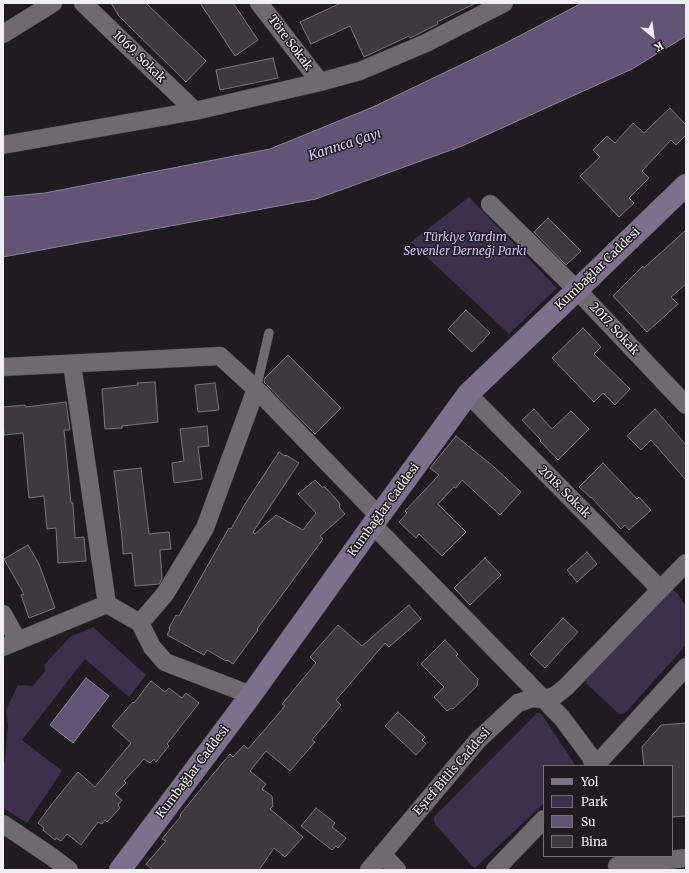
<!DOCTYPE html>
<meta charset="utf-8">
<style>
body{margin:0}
#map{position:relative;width:689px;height:873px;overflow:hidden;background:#1e1c20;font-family:Merriweather,serif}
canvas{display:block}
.frame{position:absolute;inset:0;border:4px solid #f0eff2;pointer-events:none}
.legend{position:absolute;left:543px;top:765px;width:130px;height:92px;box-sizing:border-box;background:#1e1c20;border:1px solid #727074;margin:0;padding:5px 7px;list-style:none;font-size:12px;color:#f0eff2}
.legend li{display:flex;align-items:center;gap:8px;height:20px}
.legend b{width:20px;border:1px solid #727074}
.north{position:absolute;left:633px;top:16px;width:40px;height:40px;-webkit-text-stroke:3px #1e1c20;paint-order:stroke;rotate:151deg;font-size:11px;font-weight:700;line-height:16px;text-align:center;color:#f0eff2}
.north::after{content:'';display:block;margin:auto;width:14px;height:18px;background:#f0eff2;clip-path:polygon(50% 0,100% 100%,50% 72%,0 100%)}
</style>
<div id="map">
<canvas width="689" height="873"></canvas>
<div class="frame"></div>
<ul class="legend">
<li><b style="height:5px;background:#7e6f8d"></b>Yol</li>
<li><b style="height:11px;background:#3e2f4d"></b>Park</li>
<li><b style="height:11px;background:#635475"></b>Su</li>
<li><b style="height:11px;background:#3c3a3f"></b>Bina</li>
</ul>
<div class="north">K</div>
</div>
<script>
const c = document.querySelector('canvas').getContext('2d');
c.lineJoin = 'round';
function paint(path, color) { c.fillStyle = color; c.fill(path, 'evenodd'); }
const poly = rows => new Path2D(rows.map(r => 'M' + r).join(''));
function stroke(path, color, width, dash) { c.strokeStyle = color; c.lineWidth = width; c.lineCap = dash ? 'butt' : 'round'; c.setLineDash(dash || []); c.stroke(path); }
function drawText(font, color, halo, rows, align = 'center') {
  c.font = font + ' Merriweather,serif'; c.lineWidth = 3; c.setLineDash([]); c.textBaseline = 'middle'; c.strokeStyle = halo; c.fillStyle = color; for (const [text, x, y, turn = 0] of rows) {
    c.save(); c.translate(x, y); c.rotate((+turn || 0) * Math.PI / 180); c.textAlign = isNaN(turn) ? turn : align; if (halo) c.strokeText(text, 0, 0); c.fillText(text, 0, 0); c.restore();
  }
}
paint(poly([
 [469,197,557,288,509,334,411,242],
 [669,590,673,590,677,593,686,606,686,645,627,711,623,714,619,714,586,683,585,678],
 [93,627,146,675,129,697,85,659,22,740,62,771,27,823,3,808,3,766,5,760,8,725,6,710,18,685,33,686,45,671,44,665,70,637],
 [537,713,540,713,542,715,576,766,544,766,544,803,475,868,473,867,435,824,434,820,434,817]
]), '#3e2f4d');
const water = poly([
 [582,3,686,3,686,36,632,69,462,146,316,199,3,257,3,197,45,193,270,149,373,107,504,44,582,3],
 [86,678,109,696,73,743,50,725,86,678]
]);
paint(water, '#635475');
stroke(water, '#8d829a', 1);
const building = poly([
 [111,3,146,3,206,61,186,82,119,16,111,3],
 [200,3,233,3,258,40,235,56,200,3],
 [341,3,476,3,437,22,438,24,410,38,409,36,364,57,350,26,311,44,300,22,341,3],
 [273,58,278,78,220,90,216,70,273,58],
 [670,108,686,125,686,135,676,145,671,140,642,171,649,178,629,198,634,203,619,217,580,176,600,157,593,150,607,136,615,143,633,123,644,133,670,108],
 [548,218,581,251,566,265,534,232,548,218],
 [686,230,686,284,671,297,678,304,647,332,613,296,643,266,644,268,686,230],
 [466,310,490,333,472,352,448,329,466,310],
 [583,328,601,347,594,354,630,389,615,405,603,393,594,402,552,358,583,328],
 [288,355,341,408,315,434,264,382,265,378,288,355],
 [155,382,158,422,122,426,122,428,105,429,102,389,138,385,137,383,155,382],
 [215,383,219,410,198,412,195,385,215,383],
 [66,402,70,430,64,430,71,503,73,503,75,538,84,537,86,561,58,563,56,528,47,529,44,496,29,498,23,433,4,435,3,422,3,407,25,405,26,407,66,402],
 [534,409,552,429,571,411,589,429,558,460,540,441,541,440,522,420,534,409],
 [655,409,686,445,686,480,651,440,641,450,627,436,655,409],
 [207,426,209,446,198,447,202,479,174,483,172,463,184,461,180,429,207,426],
 [456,436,494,467,521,492,500,515,462,480,456,488,454,487,438,504,466,532,442,556,419,534,416,538,399,522,407,513,405,511,439,475,430,468,456,436],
 [279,452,285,456,286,455,299,463,253,532,255,534,276,515,303,530,316,513,298,494,315,480,322,487,325,487,336,499,340,504,339,507,345,514,320,536,323,539,257,629,258,630,233,664,227,660,226,661,207,650,204,655,167,635,170,629,169,628,176,615,179,616,229,528,231,529,245,504,279,452],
 [603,463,637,499,639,497,651,510,629,530,625,525,621,529,591,497,591,498,579,487,603,463],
 [141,468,149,534,169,532,171,549,160,550,162,579,159,584,135,586,132,553,123,554,122,538,122,537,114,471,141,468],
 [28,545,39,564,55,608,29,618,21,595,24,594,4,559,28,545],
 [587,552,597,564,577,582,567,570,587,552],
 [485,558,501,575,470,605,454,588,485,558],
 [409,605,421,619,389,647,385,643,336,700,341,705,312,740,315,742,290,771,266,751,250,771,266,784,262,789,272,796,273,806,270,809,303,837,285,857,274,848,259,870,153,870,146,864,166,841,162,839,181,816,180,815,209,779,230,754,233,757,244,745,248,749,285,706,282,704,316,663,310,657,338,625,362,646,409,605],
 [563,618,578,632,545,668,530,654,563,618],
 [445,640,458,654,456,656,478,679,477,686,453,709,451,708,447,711,434,697,444,687,421,664,445,640],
 [151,681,165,692,169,688,182,698,186,693,199,703,167,744,169,746,156,762,154,759,150,763,144,759,124,781,126,783,115,794,122,800,118,805,120,808,107,822,105,820,102,824,98,822,81,845,67,834,61,841,56,838,55,840,43,830,44,828,38,823,52,804,78,772,95,787,131,743,112,726,133,702,134,703,151,681],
 [398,712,425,737,422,740,426,744,416,755,385,726,398,712],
 [686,723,686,816,672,817,672,766,644,766,642,747,661,725,686,723],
 [316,808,335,823,332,827,346,838,338,848,336,846,332,850,301,826,316,808]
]);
paint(building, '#3c3a3f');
stroke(building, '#78767b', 1);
const service = poly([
 [256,389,269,333]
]);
const minor = poly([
 [83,3,195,111],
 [259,3,320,82],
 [3,34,53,3],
 [3,145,195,111,320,82,360,71,426,43,504,3],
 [490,204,577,290,686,405],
 [72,364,107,604],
 [3,367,220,356,256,389,379,516],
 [468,394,660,589],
 [373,525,562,718,591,757,594,766],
 [3,614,18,641],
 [140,623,152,647,165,662,251,695],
 [3,647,107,604,140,623,165,594,205,528,256,389],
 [595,766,686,667],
 [3,824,52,857,69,870],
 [382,854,397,870],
 [617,866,686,858],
 [369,870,478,740,518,703,532,698,542,699,551,697,556,695,566,687,686,563],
 [495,870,544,819]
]);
const secondary = poly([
 [120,870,251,695,379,516,468,394,577,290,686,185]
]);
stroke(service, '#3b3a3d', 10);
stroke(minor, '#3b3a3d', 19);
stroke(secondary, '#3b3a3d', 23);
stroke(service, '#6d6b70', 9);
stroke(minor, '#6d6b70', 18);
stroke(secondary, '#7e6f8d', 22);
drawText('12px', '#f0eff2', '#1e1c20', [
 ["Töre Sokak",290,43,53],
 ["1069. Sokak",139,57,44],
 ["Kumbağlar Caddesi",598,269,-44],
 ["2017. Sokak",614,329,47],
 ["2018. Sokak",564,492,45],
 ["Kumbağlar Caddesi",384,510,-54],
 ["Kumbağlar Caddesi",193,772,-53],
 ["Eşref Bitlis Caddesi",452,772,-49]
]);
drawText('italic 12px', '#d9bef9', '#1e1c20', [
 ["Türkiye Yardım",465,238],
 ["Sevenler Derneği Parkı",465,252]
]);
drawText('italic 13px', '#e2ccfc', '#1e1c20', [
 ["Karınca Çayı",345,145,-18]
]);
</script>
